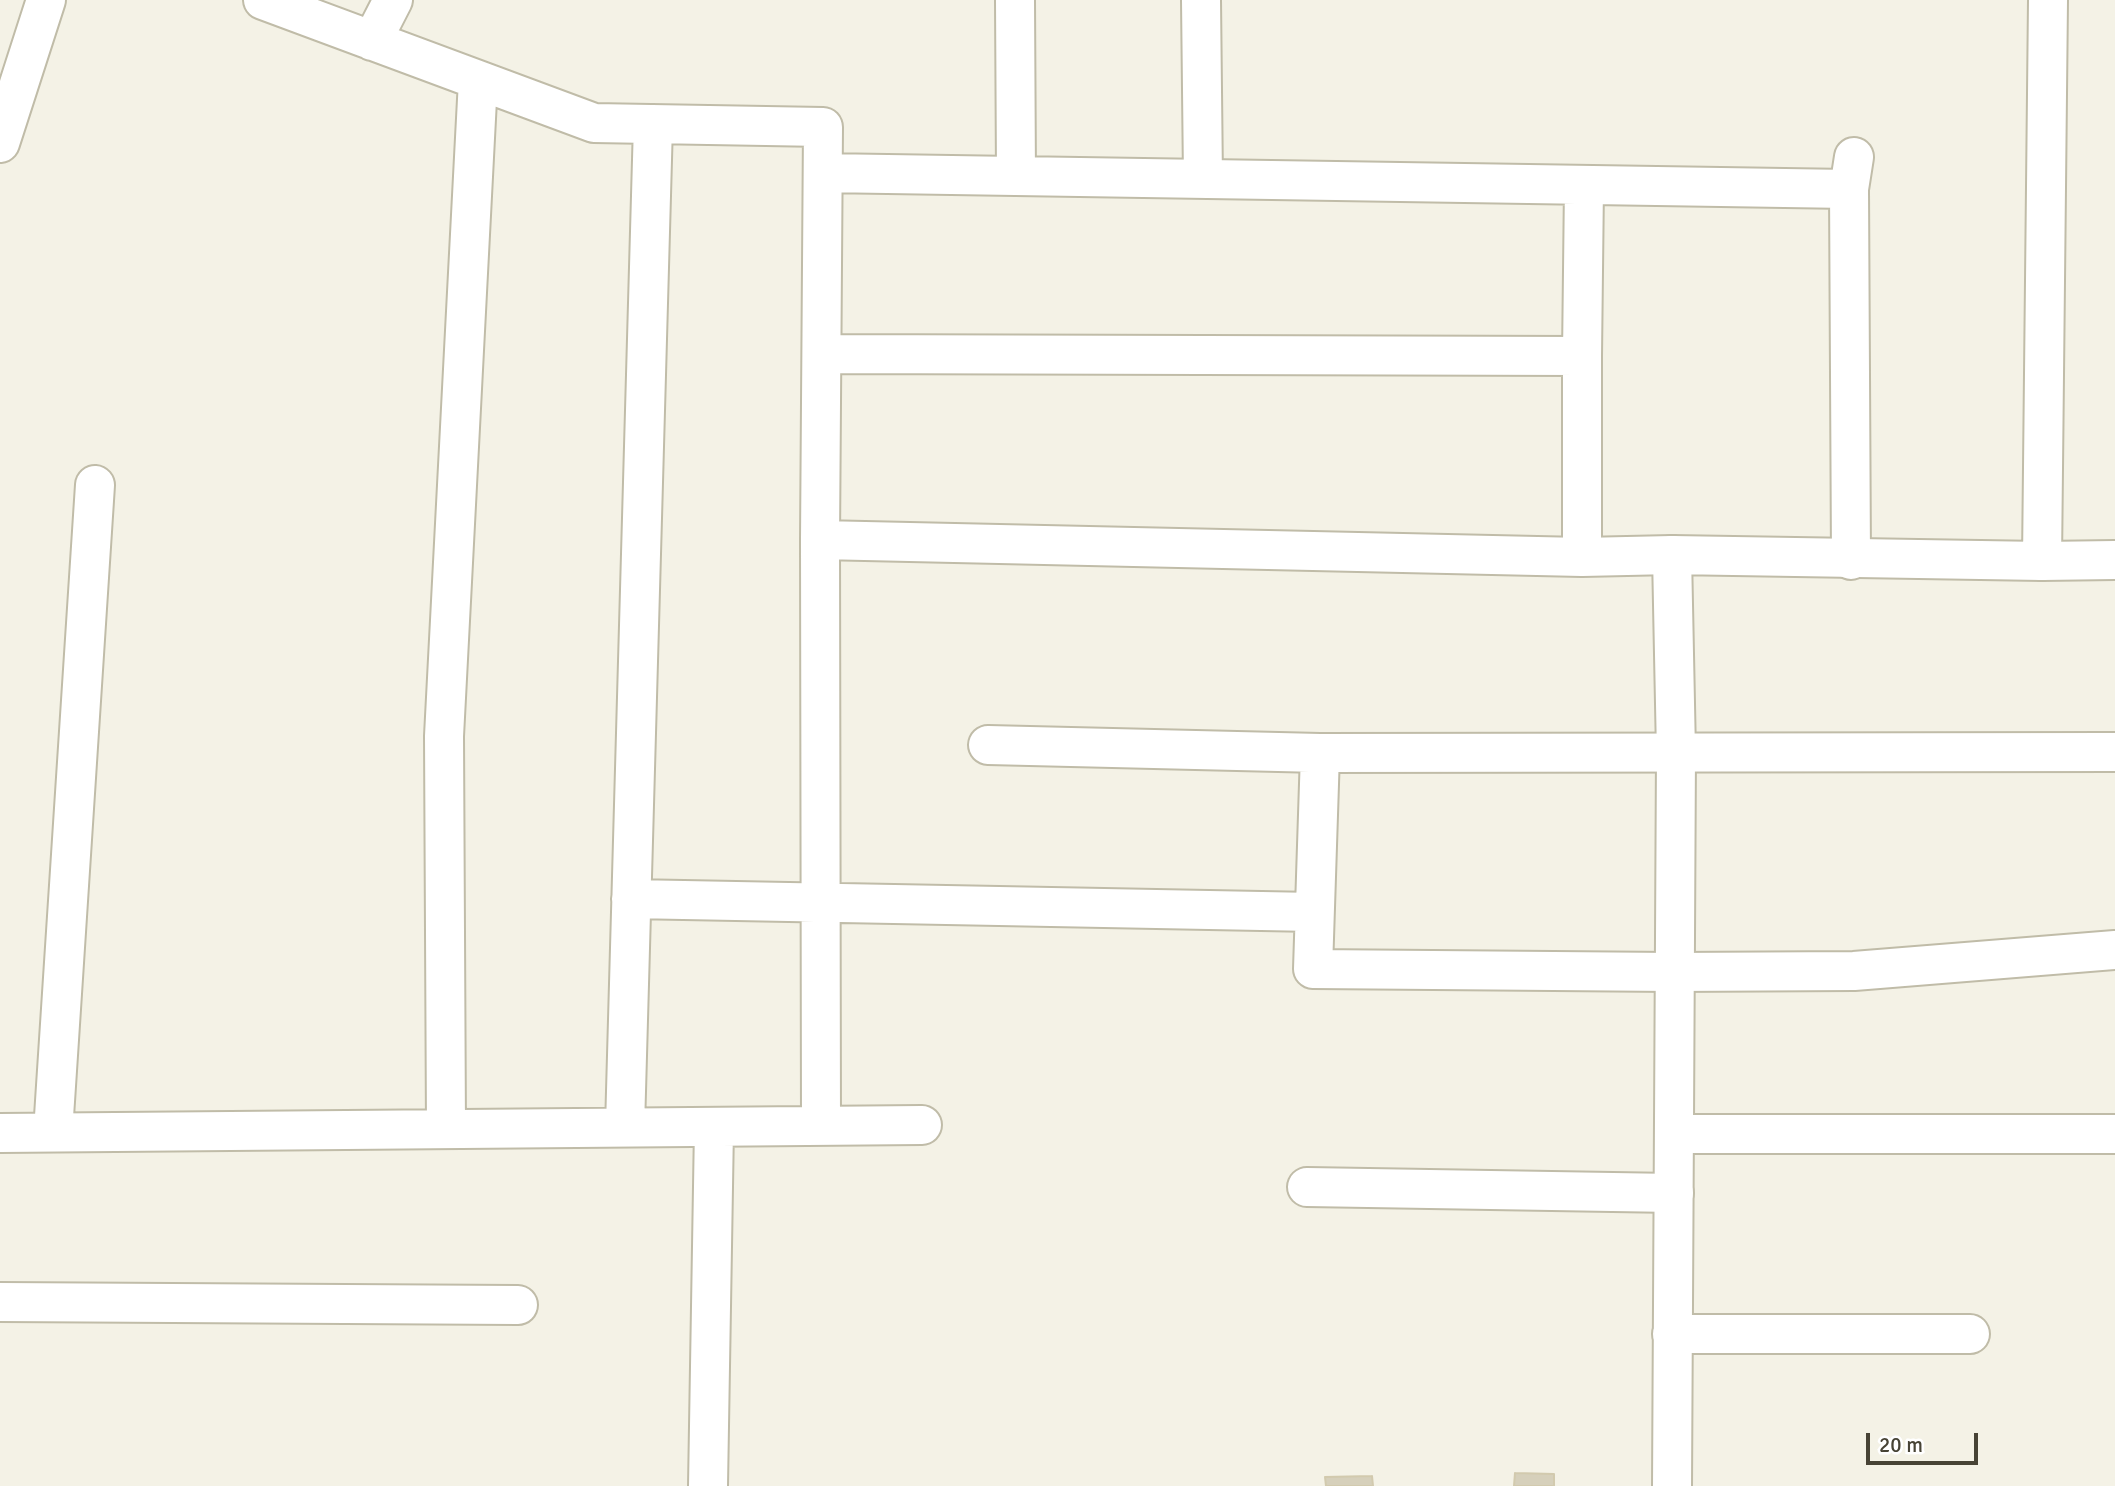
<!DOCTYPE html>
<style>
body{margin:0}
#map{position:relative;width:2115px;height:1486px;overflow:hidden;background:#f4f2e6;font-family:Signika,sans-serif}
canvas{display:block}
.scale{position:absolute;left:1866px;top:1433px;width:112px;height:32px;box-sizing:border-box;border:4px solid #474335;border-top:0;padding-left:9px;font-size:21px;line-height:24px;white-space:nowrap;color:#474335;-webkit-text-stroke:5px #fff;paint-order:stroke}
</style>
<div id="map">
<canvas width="2115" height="1486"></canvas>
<div class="scale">20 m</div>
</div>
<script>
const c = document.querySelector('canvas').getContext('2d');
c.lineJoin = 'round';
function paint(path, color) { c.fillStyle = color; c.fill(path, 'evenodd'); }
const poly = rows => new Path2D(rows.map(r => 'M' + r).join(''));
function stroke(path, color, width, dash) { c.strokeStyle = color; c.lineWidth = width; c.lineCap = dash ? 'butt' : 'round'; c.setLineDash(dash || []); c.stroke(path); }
const building = poly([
 [1515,1473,1554,1474,1554,1486,1514,1486,1515,1473],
 [1372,1476,1373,1486,1326,1486,1325,1477,1372,1476]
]);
paint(building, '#d6d0bb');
stroke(building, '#d2caae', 2);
const minor = poly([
 [263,0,594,123,823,127,820,540,821,1126],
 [1015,0,1016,176],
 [1201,0,1203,179],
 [372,41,393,0],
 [823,173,1849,189],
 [823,354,1582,356,1582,557],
 [1582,356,1584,185],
 [820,540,1582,557,1672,555],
 [1851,560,1849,189,1854,157],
 [2042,561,2115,560],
 [988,745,1320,753,2115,752],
 [1320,753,1313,969,1673,972,1854,971,2115,950],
 [631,899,1314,912],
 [625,1127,653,124],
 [446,1129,444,736,478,80],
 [53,1132,95,485],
 [0,1133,922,1125],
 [1674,1134,2115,1134],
 [1307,1187,1674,1193],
 [0,1302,518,1305],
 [1672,1334,1970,1334],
 [708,1486,714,1127]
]);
const tertiary = poly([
 [0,143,46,0],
 [1672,1486,1676,753,1672,555,2042,561,2048,0]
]);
stroke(minor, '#c0bca8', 42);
stroke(tertiary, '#c0bca8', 42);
stroke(minor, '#fff', 38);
stroke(tertiary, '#fff', 38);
</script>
